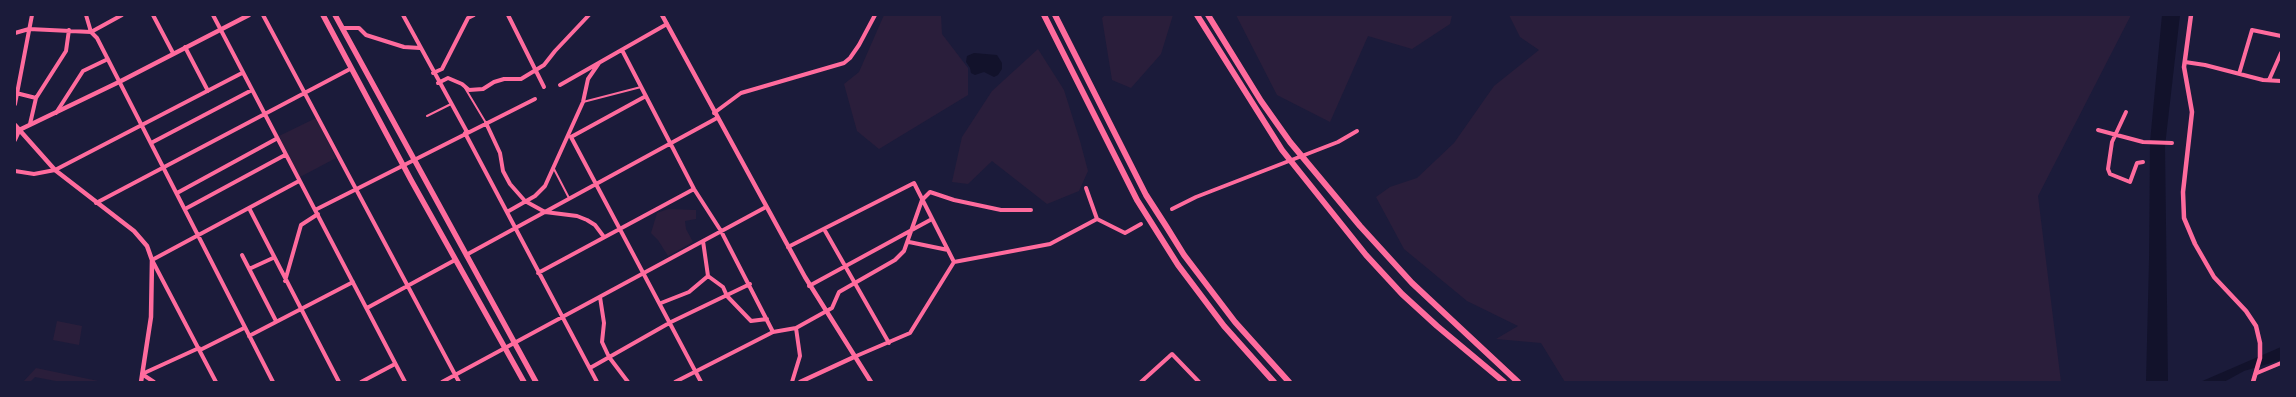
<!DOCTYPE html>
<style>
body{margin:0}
#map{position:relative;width:2296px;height:397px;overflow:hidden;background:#1b1b3a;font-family:Arial,sans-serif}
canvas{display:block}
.frame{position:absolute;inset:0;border:16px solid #1b1b3a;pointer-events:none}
</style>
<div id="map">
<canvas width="2296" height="397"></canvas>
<div class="frame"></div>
</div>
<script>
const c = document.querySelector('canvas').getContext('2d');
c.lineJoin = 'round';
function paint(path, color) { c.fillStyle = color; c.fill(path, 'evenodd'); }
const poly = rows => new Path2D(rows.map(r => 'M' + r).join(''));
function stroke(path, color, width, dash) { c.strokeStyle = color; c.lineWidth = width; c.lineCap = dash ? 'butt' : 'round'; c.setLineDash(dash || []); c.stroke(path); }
paint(poly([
 [884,15,941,15,942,34,968,68,968,95,879,149,857,131,844,84,859,72],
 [1105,15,1173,15,1161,54,1131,88,1112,80,1102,18],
 [1236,15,1452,15,1450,24,1412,49,1368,36,1330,122,1277,95],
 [1509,15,2131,15,2038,196,2061,382,1565,382,1541,343,1496,339,1518,326,1467,301,1404,249,1376,197,1390,187,1417,178,1454,143,1494,86,1539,50,1520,37],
 [1038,49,1064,90,1080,141,1088,171,1079,191,1047,204,992,161,968,184,952,182,962,137,992,91],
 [316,118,336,158,300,177,279,136],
 [668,209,696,210,696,219,685,221,686,229,693,242,668,256,658,240,651,233,657,213],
 [57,321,82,326,79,345,53,340],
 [36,368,103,382,61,382,35,377,30,382,23,382]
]), '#2a1e3b');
paint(poly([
 [2162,15,2180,15,2165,146,2168,382,2146,382,2149,260,2150,142],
 [974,53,997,55,1002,63,1002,69,998,75,994,77,984,72,975,75,971,73,970,68,966,62,967,56],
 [2281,347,2281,360,2244,371,2224,382,2200,382]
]), '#12122b');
stroke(poly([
 [465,88,486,123],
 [583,102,641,87],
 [427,116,451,104],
 [554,169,569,198]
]), '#ff6b9d', 2);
stroke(poly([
 [86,15,91,32,97,38,273,382],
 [153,15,173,53],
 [213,15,405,382],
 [263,15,459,382],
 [403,15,467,132],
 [508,15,544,87],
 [342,28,359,28,366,35,404,47,420,48],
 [91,32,122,15],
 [15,33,29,29,91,32],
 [185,47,208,91],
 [622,50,694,189,721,231,773,332],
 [2185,62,2205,65,2263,80,2281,81],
 [433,73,442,69,468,18,474,15],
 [2239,74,2252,30,2281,36],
 [2269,80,2281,53],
 [438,83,448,78,462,84,469,90,483,89,494,82,504,79,521,79,544,65,555,51,589,15],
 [560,85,667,24],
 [16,93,36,98],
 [646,96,571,137,701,382],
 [15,104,32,15],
 [2126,112,2112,142,2108,169,2110,174,2130,182,2137,163,2143,162],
 [56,113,83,71,108,59],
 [714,113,741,93,844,63,850,58,859,45,875,15],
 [486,123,500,153,503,171,510,184,525,201,545,212,577,216,587,220,595,225,604,237],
 [30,124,36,98,66,51,69,30],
 [2098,130,2143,142,2172,143],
 [465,133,597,382],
 [15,140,20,129],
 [151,143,252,90],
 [15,171,34,174,55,170,242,73],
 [1086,188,1097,219],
 [177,193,276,139],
 [96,203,350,69],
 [249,208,339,382],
 [185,209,285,155],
 [1172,209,1196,197,1338,142,1357,131],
 [315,210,535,99],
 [507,212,535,196,545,186,583,102,588,79,599,63],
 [824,229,889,343],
 [703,241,708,276,723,287,727,296,751,321,767,319],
 [909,242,948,250],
 [788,247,914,183,954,262],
 [242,255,276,321],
 [466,255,717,118],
 [249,269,273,258],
 [538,273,694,189],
 [285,281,301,225,318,214],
 [809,286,932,219],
 [600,297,604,323,602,342,609,357,628,382],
 [661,303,689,292,708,276],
 [367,308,455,260],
 [249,336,353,282],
 [200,350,244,328],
 [854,357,910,333,954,262,1050,244,1097,219,1125,233,1141,224],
 [590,368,671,322,750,284],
 [2257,373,2281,363],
 [142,374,199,348],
 [142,374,154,382],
 [216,382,152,260,299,181],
 [361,382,395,364],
 [442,382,766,207],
 [675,382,773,332,796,328,832,308,839,292,895,260,904,251,922,200,930,192,954,200,1001,210,1031,210],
 [792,382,800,356,796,328],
 [1141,382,1172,354,1199,382]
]), '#ff6b9d', 4);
stroke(poly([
 [662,15,805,277,871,382],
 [2191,15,2184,67,2192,112,2183,192,2184,218,2195,244,2214,277,2246,311,2256,326,2260,343,2260,358,2253,382],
 [15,125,55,170,134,231,147,246,152,260,151,317,141,382],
 [15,132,119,82,249,15],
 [800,382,854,357]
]), '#ff6b9d', 4.5);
stroke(poly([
 [323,15,411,180,524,382],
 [335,15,536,382]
]), '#ff6b9d', 5.5);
stroke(poly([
 [1197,15,1282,150,1366,255,1402,294,1437,326,1504,382],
 [1208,15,1261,101,1290,142,1360,226,1412,283,1518,382]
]), '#ff6b9d', 6);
stroke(poly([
 [1044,15,1137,200,1178,265,1224,326,1274,382],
 [1055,15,1146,195,1166,226,1184,255,1235,322,1289,382]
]), '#ff6b9d', 6);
</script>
